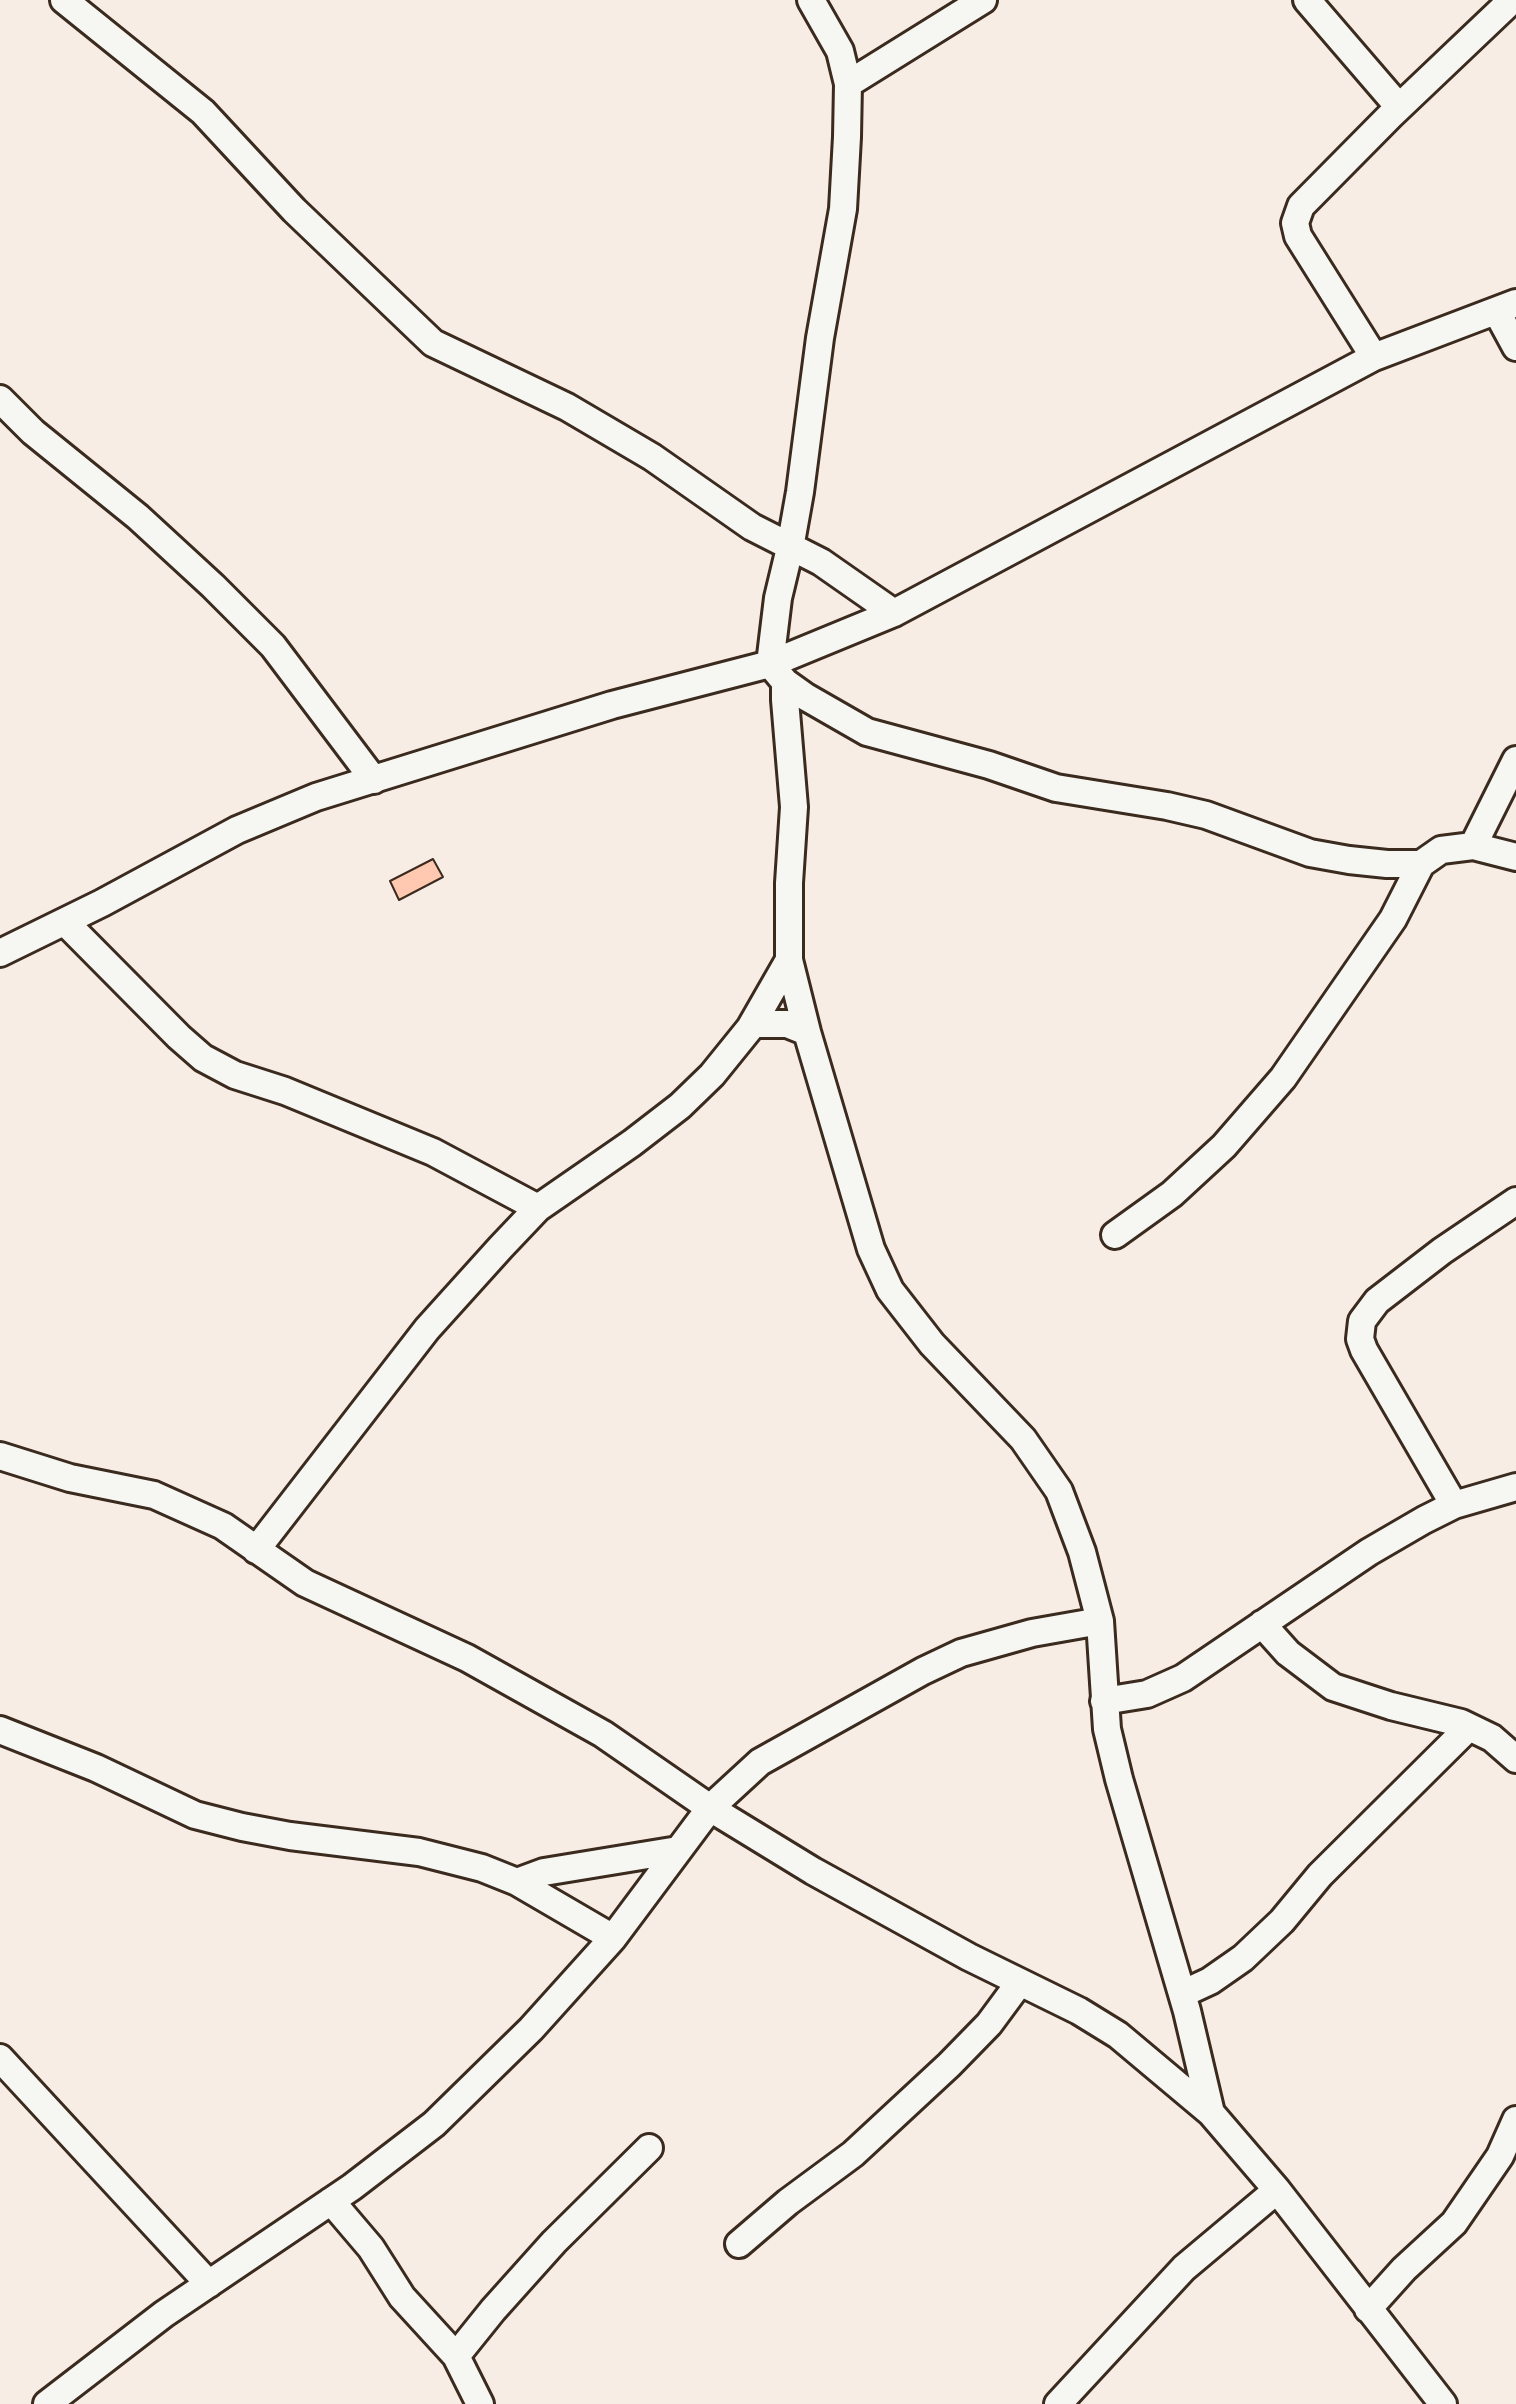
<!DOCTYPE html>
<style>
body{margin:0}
canvas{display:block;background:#f8ede5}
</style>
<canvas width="1516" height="2404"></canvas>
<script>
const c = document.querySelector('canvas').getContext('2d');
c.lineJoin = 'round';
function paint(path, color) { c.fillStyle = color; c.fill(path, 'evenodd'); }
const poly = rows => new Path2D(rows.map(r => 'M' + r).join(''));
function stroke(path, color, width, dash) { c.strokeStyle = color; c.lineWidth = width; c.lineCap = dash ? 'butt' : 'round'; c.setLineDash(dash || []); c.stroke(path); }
const building = poly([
 [433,859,443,877,399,900,390,881,433,859]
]);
paint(building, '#fec9b0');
stroke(building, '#3b2a1e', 2);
const minor = poly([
 [64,0,203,112,294,210,433,343,567,407,652,457,752,527,821,562,894,613],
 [811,0,840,51,848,84,847,137,843,209,820,338,800,492,790,548,778,598,770,664,785,682,806,697,867,732,989,765,1056,788,1167,806,1206,815,1310,853,1349,860,1387,864,1421,864,1441,850,1473,846,1516,857],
 [1307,0,1399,107],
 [848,84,983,0],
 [1497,312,1516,347],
 [1374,357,1298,236,1295,223,1301,206,1390,116,1512,0],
 [0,399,33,432,138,517,213,586,273,646,374,780],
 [785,682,785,700,794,807,789,883,789,960,807,1032,871,1249,890,1290,932,1344,1023,1439,1059,1491,1082,1552,1100,1621,1107,1729,1119,1779,1187,2011,1211,2113],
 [1473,846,1516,760],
 [65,922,179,1037,203,1058,235,1075,285,1091,433,1152,538,1208],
 [0,953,102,903,237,830,316,797,612,705,770,664,894,613,1374,357,1516,303],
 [753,1024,787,1024,807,1032],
 [1115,1235,1172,1194,1224,1146,1283,1078,1393,919,1421,864],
 [0,1456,70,1478,154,1495,223,1526,305,1583,467,1658,603,1734,710,1808,813,1871,969,1957,1079,2011,1118,2035,1211,2113,1277,2190,1443,2404],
 [1454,1505,1364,1350,1360,1339,1362,1321,1377,1301,1442,1251,1516,1201],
 [256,1550,427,1329,501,1247,538,1208,632,1143,680,1106,712,1075,750,1028,789,960],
 [1262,1624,1288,1653,1333,1687,1391,1706,1461,1723,1492,1738,1516,1759],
 [1104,1701,1147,1694,1183,1678,1369,1552,1424,1520,1454,1505,1516,1487],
 [0,1730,96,1768,195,1815,242,1827,290,1836,419,1852,482,1868,517,1882,613,1938],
 [517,1882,544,1872,678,1850],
 [1182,1994,1210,1981,1243,1958,1282,1921,1320,1875,1469,1727],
 [0,2058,209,2284],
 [331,2201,371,2248,402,2297,456,2356,480,2404],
 [739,2244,788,2202,853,2154,949,2065,989,2024,1020,1982],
 [1368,2309,1404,2269,1454,2223,1500,2156,1516,2120],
 [456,2356,493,2310,554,2242,649,2148],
 [47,2404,164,2314,352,2187,434,2124,531,2029,613,1938,710,1808,760,1762,923,1671,961,1653,1032,1633,1100,1621],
 [1058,2404,1184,2268,1277,2190]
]);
stroke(minor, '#3b2a1e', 32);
stroke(minor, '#f6f6f2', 26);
</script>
